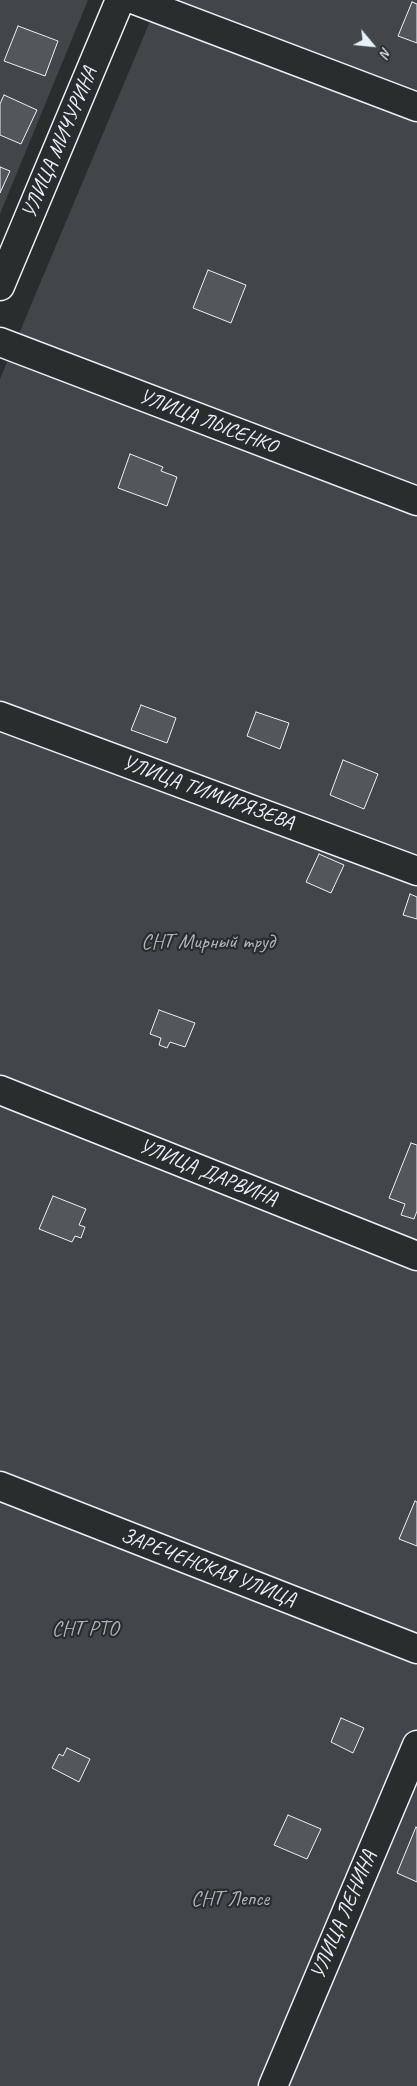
<!DOCTYPE html>
<meta charset="utf-8">
<style>
body{margin:0}
#map{position:relative;width:417px;height:2086px;overflow:hidden;background:#2a2d2e;font-family:Caveat,sans-serif}
canvas{display:block}
.north{position:absolute;left:347px;top:20px;width:50px;height:50px;-webkit-text-stroke:4px #2a2d2e;paint-order:stroke;rotate:118deg;font-size:14px;font-weight:700;line-height:20px;text-align:center;color:#e8f1f8}
.north::after{content:'';display:block;margin:auto;width:18px;height:22px;background:#e8f1f8;clip-path:polygon(50% 0,100% 100%,50% 72%,0 100%)}
</style>
<div id="map">
<canvas width="417" height="2086"></canvas>
<div class="north">N</div>
</div>
<script>
const c = document.querySelector('canvas').getContext('2d');
c.lineJoin = 'round';
function paint(path, color) { c.fillStyle = color; c.fill(path, 'evenodd'); }
const poly = rows => new Path2D(rows.map(r => 'M' + r).join(''));
function stroke(path, color, width, dash) { c.strokeStyle = color; c.lineWidth = width; c.lineCap = dash ? 'butt' : 'round'; c.setLineDash(dash || []); c.stroke(path); }
function drawText(font, color, halo, rows, align = 'center') {
  c.font = font + ' Caveat,sans-serif'; c.lineWidth = 4.5; c.setLineDash([]); c.textBaseline = 'middle'; c.strokeStyle = halo; c.fillStyle = color; for (const [text, x, y, turn = 0] of rows) {
    c.save(); c.translate(x, y); c.rotate((+turn || 0) * Math.PI / 180); c.textAlign = isNaN(turn) ? turn : align; if (halo) c.strokeText(text, 0, 0); c.fillText(text, 0, 0); c.restore();
  }
}
paint(poly([
 [0,0,88,0,0,214],
 [159,0,417,0,417,2086,0,2086,0,379]
]), '#424648');
const building = poly([
 [412,2,417,4,417,43,398,36,412,2],
 [18,26,58,41,45,76,4,61,18,26],
 [4,95,37,110,21,144,0,135,0,104,4,95],
 [0,167,10,171,0,193,0,167],
 [208,270,246,285,231,323,193,308,208,270],
 [130,454,163,467,161,471,177,477,167,506,118,488,130,454],
 [141,705,176,718,167,743,131,730,141,705],
 [256,712,289,723,280,749,247,736,256,712],
 [343,760,378,774,364,809,330,795,343,760],
 [319,854,344,865,331,893,306,882,319,854],
 [410,894,417,897,417,919,403,915,410,894],
 [159,1010,195,1023,185,1047,170,1042,167,1048,159,1045,161,1038,150,1034,159,1010],
 [411,1143,417,1145,417,1211,414,1219,401,1215,405,1204,389,1198,411,1143],
 [53,1196,86,1209,79,1225,85,1227,81,1238,75,1236,72,1242,39,1229,53,1196],
 [415,1501,417,1502,417,1546,399,1539,415,1501],
 [341,1718,364,1728,353,1753,331,1742,341,1718],
 [67,1748,90,1759,79,1782,52,1768,59,1754,63,1756,67,1748],
 [288,1815,321,1829,307,1859,274,1845,288,1815],
 [416,1827,417,1828,417,1882,397,1873,416,1827]
]);
paint(building, '#535759');
stroke(building, '#e8f1f8', 1);
const minor = poly([
 [135,0,417,107],
 [0,286,120,0],
 [0,342,417,501],
 [0,716,417,871],
 [0,1090,417,1256],
 [0,1486,417,1649],
 [273,2086,417,1745]
]);
stroke(minor, '#e8f1f8', 31);
stroke(minor, '#2a2d2e', 28);
drawText('21px', '#e8f1f8', '#2a2d2e', [
 ["УЛИЦА МИЧУРИНА",60,143,-67],
 ["УЛИЦА ЛЫСЕНКО",208,422,21],
 ["УЛИЦА ТИМИРЯЗЕВА",208,793,20],
 ["УЛИЦА ДАРВИНА",208,1173,22],
 ["ЗАРЕЧЕНСКАЯ УЛИЦА",208,1568,21],
 ["УЛИЦА ЛЕНИНА",344,1915,-67]
]);
drawText('21px', '#aeb5ba', '#2a2d2e', [
 ["СНТ Мирный труд",208,942],
 ["СНТ РТО",85,1629],
 ["СНТ Лепсе",230,1899]
]);
</script>
